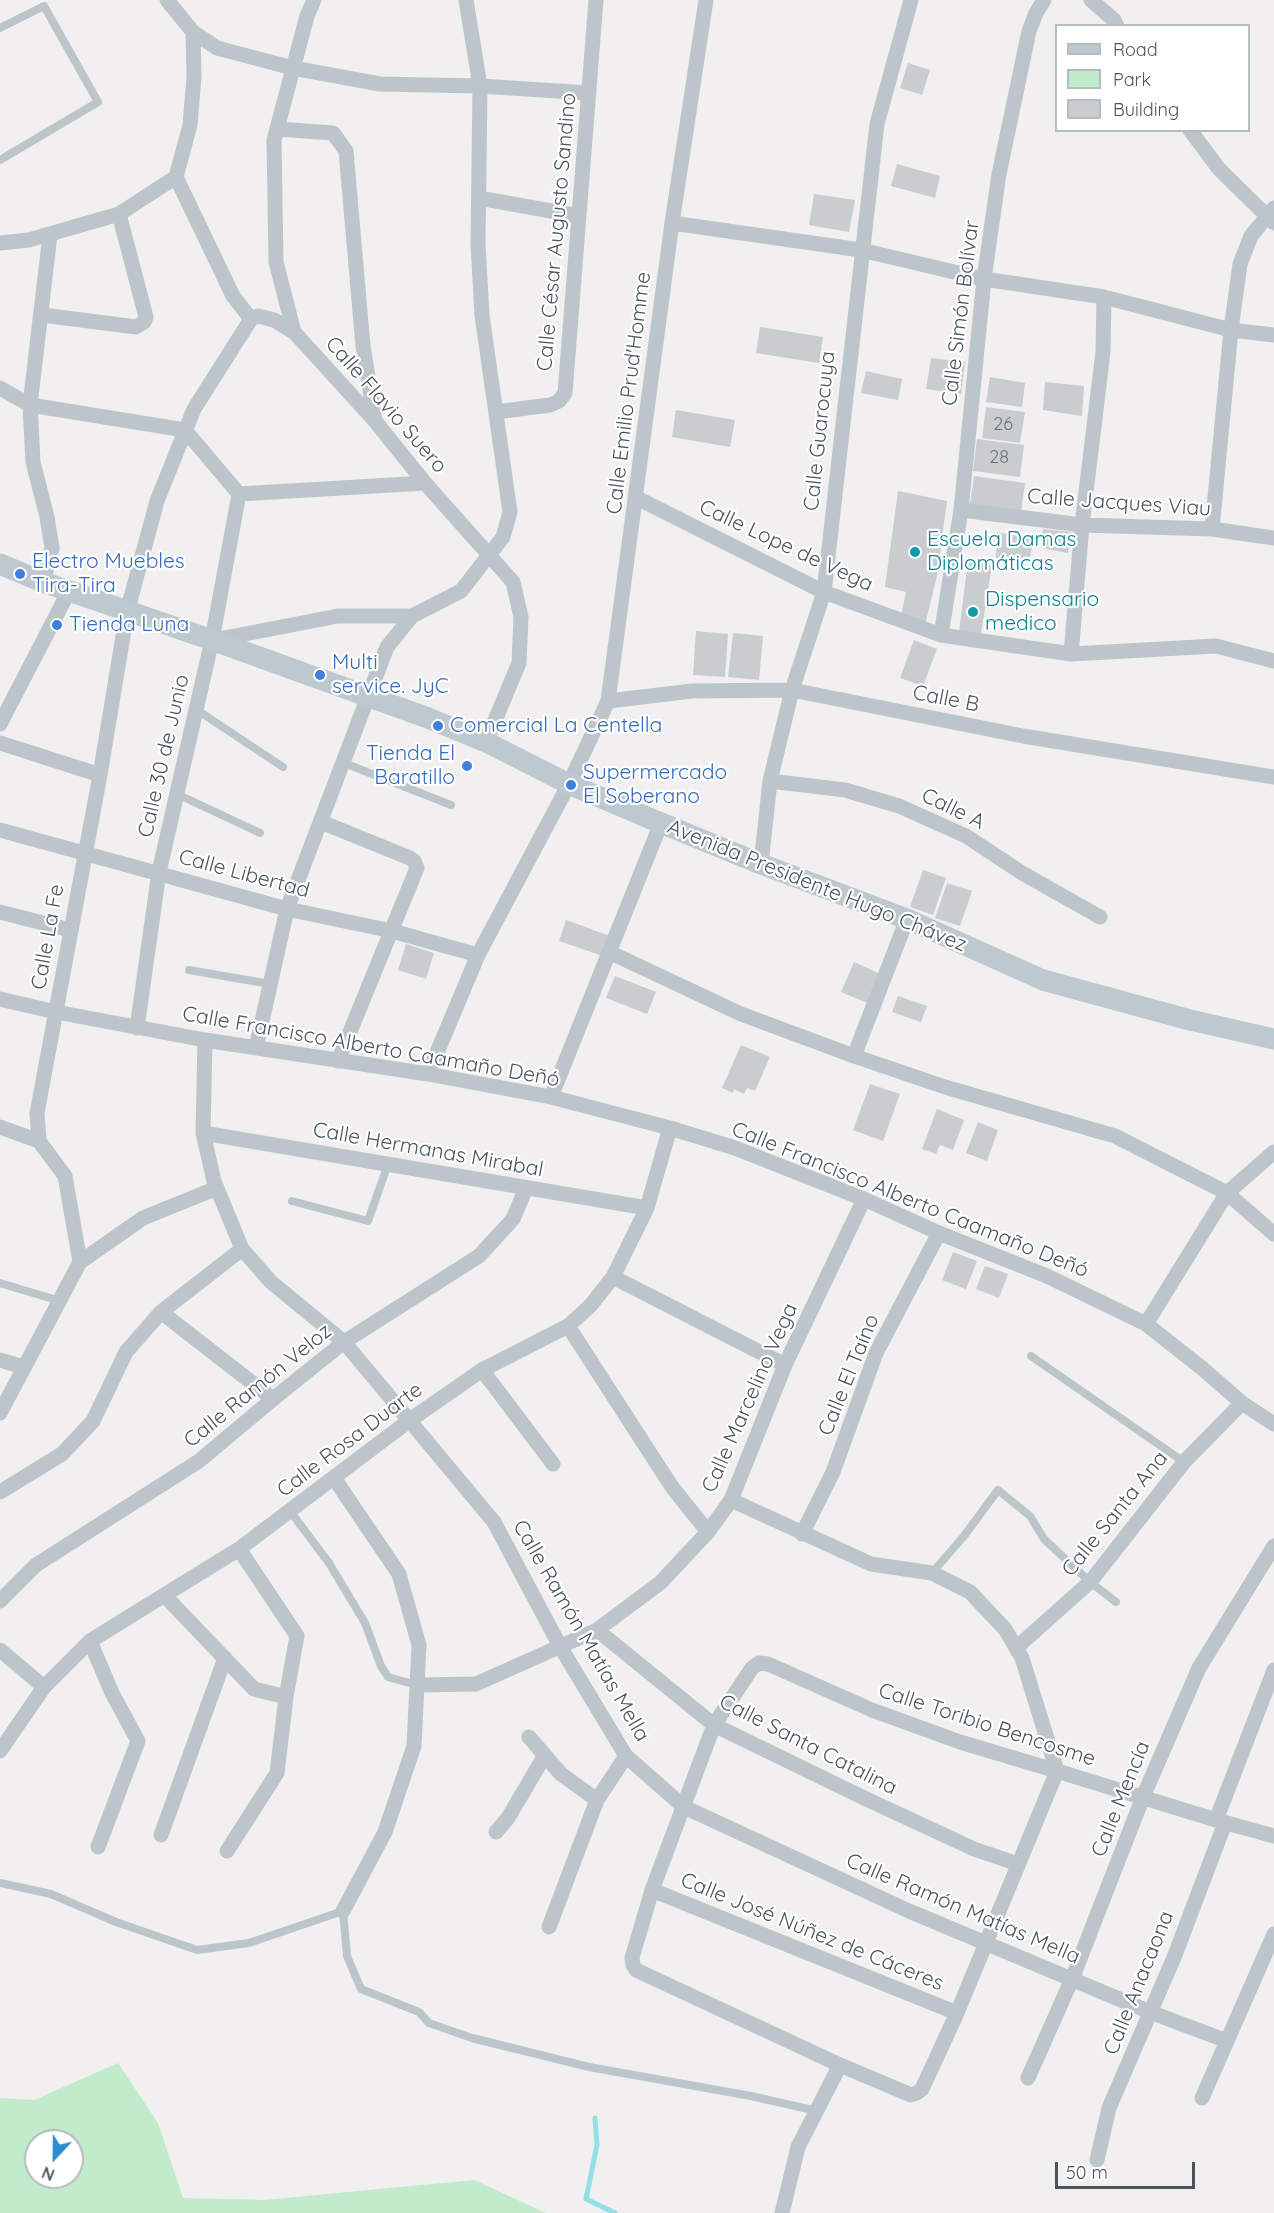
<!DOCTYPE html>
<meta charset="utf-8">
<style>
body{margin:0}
#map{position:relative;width:1274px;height:2213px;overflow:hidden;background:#f1efef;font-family:Quicksand,sans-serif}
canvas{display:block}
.legend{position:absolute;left:1055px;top:24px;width:195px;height:108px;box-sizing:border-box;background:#fff;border:2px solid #b6bbbd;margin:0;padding:8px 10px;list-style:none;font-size:18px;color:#49555a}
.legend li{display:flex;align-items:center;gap:12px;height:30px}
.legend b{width:30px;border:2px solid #b6bbbd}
.north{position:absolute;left:24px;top:2129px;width:60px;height:60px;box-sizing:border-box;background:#fff;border:2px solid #b6bbbd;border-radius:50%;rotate:202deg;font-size:16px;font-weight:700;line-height:24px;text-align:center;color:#49555a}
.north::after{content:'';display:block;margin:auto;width:21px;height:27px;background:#2b8ccf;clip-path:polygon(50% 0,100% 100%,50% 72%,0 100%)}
.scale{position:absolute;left:1055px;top:2162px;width:140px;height:27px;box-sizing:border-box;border:3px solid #49555a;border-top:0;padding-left:8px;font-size:18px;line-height:21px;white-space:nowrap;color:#49555a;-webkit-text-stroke:4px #fff;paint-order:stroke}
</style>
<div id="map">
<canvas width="1274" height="2213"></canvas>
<ul class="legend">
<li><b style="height:8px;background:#bdc8cf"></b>Road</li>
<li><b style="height:16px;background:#c2ebcb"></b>Park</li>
<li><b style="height:16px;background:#c9cdd0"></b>Building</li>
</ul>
<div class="north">N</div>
<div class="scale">50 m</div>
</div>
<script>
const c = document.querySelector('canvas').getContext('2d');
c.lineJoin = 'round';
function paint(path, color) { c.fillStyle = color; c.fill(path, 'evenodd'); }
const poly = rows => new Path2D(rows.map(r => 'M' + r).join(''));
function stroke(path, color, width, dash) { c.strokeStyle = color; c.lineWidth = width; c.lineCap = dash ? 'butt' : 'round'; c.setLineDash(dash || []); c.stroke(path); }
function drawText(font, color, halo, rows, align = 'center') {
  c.font = font + ' Quicksand,sans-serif'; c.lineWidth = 4.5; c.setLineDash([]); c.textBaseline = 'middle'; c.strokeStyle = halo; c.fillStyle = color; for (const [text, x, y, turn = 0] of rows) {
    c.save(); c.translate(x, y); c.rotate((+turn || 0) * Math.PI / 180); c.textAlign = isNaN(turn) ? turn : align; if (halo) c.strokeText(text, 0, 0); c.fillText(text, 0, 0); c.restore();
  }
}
paint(poly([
 [118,2063,158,2123,183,2198,264,2200,474,2180,546,2213,0,2213,0,2098,34,2100],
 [36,2141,72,2141,72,2177,36,2177]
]), '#c2ebcb');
stroke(poly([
 [595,2118,597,2145,586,2199,615,2213]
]), '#93dfe3', 5);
paint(poly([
 [908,63,930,70,922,95,900,88],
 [897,164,940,176,935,198,891,186],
 [814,194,855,200,849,232,809,225],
 [760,327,823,337,819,363,756,353],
 [931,358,965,362,961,394,926,389],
 [866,371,902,379,898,400,861,393],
 [990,377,1025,383,1022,407,986,402],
 [1045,382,1084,386,1082,416,1043,410],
 [986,407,1025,412,1020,443,982,438],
 [676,410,735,420,730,447,672,437],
 [977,439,1024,445,1020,477,973,471],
 [974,476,1025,483,1021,512,970,505],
 [898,491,947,501,937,576,925,625,900,621,906,592,885,587],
 [1043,529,1072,532,1068,553,1041,548],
 [997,532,1034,539,1029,561,996,558],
 [968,561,992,565,981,633,959,632],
 [696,631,728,634,725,677,693,675],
 [733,633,763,636,759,680,728,677],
 [914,640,937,649,923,686,900,678],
 [923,870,946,878,933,915,910,907],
 [947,883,972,891,960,926,935,918],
 [566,920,610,936,603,956,559,941],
 [406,944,434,953,426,979,398,970],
 [854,962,885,976,872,1005,841,992],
 [615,976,656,992,647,1014,606,998],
 [898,996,927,1006,921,1022,892,1012],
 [741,1045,770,1057,755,1091,747,1088,744,1094,734,1089,733,1093,722,1088],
 [870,1084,900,1094,883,1141,853,1130],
 [937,1109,964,1120,953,1150,940,1145,936,1154,922,1149],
 [978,1122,998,1130,987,1161,966,1153],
 [953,1252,977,1261,966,1289,942,1280],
 [985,1266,1008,1274,999,1298,976,1289]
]), '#c9cdd0');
stroke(poly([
 [0,28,44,6,98,102,0,160],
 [197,710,283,767],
 [344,763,451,805],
 [177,794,260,833],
 [189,970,270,984],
 [292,1201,368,1221,388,1164],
 [0,1283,60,1301],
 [1031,1356,1184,1462],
 [290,1511,329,1563,365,1623,381,1666,388,1677,417,1685],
 [932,1573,964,1536,998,1490,1030,1516,1044,1539,1090,1582,1116,1602],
 [0,1883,51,1894,116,1922,197,1950,249,1943,343,1911,347,1956,361,1989,419,2012,429,2023,472,2038,589,2067,751,2096,817,2111]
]), '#bcc5ca', 8);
stroke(poly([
 [167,0,193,32,217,48,293,68,380,84,480,86,589,93],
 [314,0,307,16,274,140,276,262,294,332,375,421,425,483,513,582,521,617,519,663,486,742],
 [1091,0,1114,20,1117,26],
 [277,129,333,133,346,151,363,346,375,421],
 [1190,130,1219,169,1274,223],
 [479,198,579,216],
 [672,223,861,250,984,279,1104,297,1231,330,1274,335],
 [0,243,29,240,119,214,176,177,190,125,194,77,193,32],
 [42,315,136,327,144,322,146,317,119,214],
 [251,319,258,316,274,320,294,332],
 [0,388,30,405,185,430,239,494,425,483],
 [496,412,550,405,559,401,565,393,596,0],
 [637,498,824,592,941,635,1071,654,1216,646,1274,661],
 [961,510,1082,525,1212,529,1274,538],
 [1212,529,1231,330,1240,264,1251,236,1274,208],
 [43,582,52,548,47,517,33,462,30,405,50,235],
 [941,635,961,510,984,279,999,174,1029,31,1036,13,1044,0],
 [214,640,338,616,412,616],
 [1071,654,1082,525,1103,352,1104,297],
 [608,701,692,691,792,690,1023,736,1274,777],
 [0,724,69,591],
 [0,743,100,775],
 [770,781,845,790,899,806,966,836,1022,873,1100,917],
 [321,822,410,858,414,861,417,868,338,1061],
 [0,830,287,909,392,931,478,955],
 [761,864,770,781,792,690,824,592,877,124,911,0],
 [0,912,70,930],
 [609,952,741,1014,854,1056,945,1087,1115,1136,1227,1193,1274,1234],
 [0,999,56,1012,205,1040,428,1074,551,1097,670,1128,735,1148,864,1199,939,1233,1047,1276,1146,1324,1203,1369,1242,1403,1274,1424],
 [137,1028,159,872,212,640,239,494],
 [205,1040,203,1133,214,1181,242,1249,271,1282,344,1342,494,1522,561,1648,626,1756,684,1807,909,1911,1150,2012,1227,2041],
 [256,1048,287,909,387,647,412,616,461,591,503,537,510,512,482,315,478,244,480,86,466,0],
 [854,1056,907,919],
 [428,1074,478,955,569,784,608,701,672,223,706,0],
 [551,1097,661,823],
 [0,1127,39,1141],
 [203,1133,647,1208],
 [80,1262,65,1176,39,1141,37,1113,100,775,127,612,157,501,194,409,251,319,233,296,176,177],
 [613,1277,785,1365],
 [161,1312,273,1399],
 [1146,1324,1227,1193,1274,1152],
 [568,1326,672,1487,708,1532],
 [0,1360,23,1367],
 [482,1370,553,1464],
 [0,1413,80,1262,143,1218,217,1188],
 [334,1478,399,1574,419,1645,414,1746,385,1832,343,1911],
 [0,1492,62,1454,93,1421,126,1352,161,1312,242,1249],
 [731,1500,871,1564,932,1573,970,1592,1005,1629,1022,1658,1057,1771,957,2013,922,2089,917,2093,911,2095,840,2065,636,1970,633,1965,632,1958,652,1890,714,1725,752,1668,759,1663,768,1664,872,1710,960,1742,1057,1771,1216,1820,1274,1836],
 [802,1534,833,1472,876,1353,939,1233],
 [165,1596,254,1689,286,1697],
 [0,1601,36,1565,199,1461,273,1399,344,1342,479,1256,513,1219,526,1188],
 [597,1630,714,1725,862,1797,974,1849,1018,1864],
 [90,1641,112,1693,138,1741,98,1847],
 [1016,1648,1090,1582,1184,1462,1242,1403],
 [0,1650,44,1687],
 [417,1685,476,1684,597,1630,660,1583,708,1532,731,1500,785,1365,864,1199],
 [529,1737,561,1774,597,1800],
 [0,1751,44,1687,90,1641,239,1549,410,1420,482,1370,568,1326,590,1306,613,1277,647,1208,670,1128],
 [1216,1820,1274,1670],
 [496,1832,508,1818,545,1755],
 [161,1835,225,1658],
 [227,1851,277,1773,286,1697,297,1636,239,1549],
 [652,1890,957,2013],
 [549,1927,597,1800,626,1756],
 [1028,2078,1072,1979,1143,1797,1199,1668,1274,1546],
 [1202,2098,1274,1934],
 [1097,2160,1109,2108,1175,1955,1225,1823],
 [782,2213,798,2147,840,2065]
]), '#bcc5ca', 15);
stroke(poly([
 [0,564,43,582,212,640,428,718,486,742,569,784,656,821,761,864,907,919,1043,980,1190,1020,1274,1039]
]), '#bdc8cf', 21);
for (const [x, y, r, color] of [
 [915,552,6,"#0f9aa8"],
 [20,574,6,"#3f7fe0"],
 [973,612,6,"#0f9aa8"],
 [57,625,6,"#3f7fe0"],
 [320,675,6,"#3f7fe0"],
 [438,726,6,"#3f7fe0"],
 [467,766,6,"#3f7fe0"],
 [571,785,6,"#3f7fe0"]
]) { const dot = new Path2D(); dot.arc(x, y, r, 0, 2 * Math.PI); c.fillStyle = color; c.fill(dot); stroke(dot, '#fff', 2); }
drawText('18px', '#697378', null, [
 ["26",1003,425],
 ["28",999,458]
]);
drawText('21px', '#49555a', '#fff', [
 ["Calle César Augusto Sandino",557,232,-85],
 ["Calle Simón Bolívar",961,313,-83],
 ["Calle Emilio Prud'Homme",629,393,-83],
 ["Calle Flavio Suero",386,405,49],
 ["Calle Guarocuya",820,431,-84],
 ["Calle Jacques Viau",1119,503,4],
 ["Calle Lope de Vega",786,546,25],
 ["Calle B",946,699,11],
 ["Calle 30 de Junio",164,756,-77],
 ["Calle A",953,809,26],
 ["Calle Libertad",244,874,15],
 ["Avenida Presidente Hugo Chávez",817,886,22],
 ["Calle La Fe",48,937,-80],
 ["Calle Francisco Alberto Caamaño Deñó",371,1047,10],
 ["Calle Hermanas Mirabal",428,1150,10],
 ["Calle Francisco Alberto Caamaño Deñó",910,1200,22],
 ["Calle El Taíno",849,1375,-68],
 ["Calle Ramón Veloz",258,1386,-39],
 ["Calle Marcelino Vega",750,1398,-66],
 ["Calle Rosa Duarte",350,1440,-37],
 ["Calle Santa Ana",1115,1514,-51],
 ["Calle Ramón Matías Mella",581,1631,60],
 ["Calle Toribio Bencosme",987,1725,18],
 ["Calle Santa Catalina",808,1745,27],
 ["Calle Mencía",1121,1799,-68],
 ["Calle Ramón Matías Mella",963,1909,23],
 ["Calle José Núñez de Cáceres",812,1932,22],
 ["Calle Anacaona",1139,1983,-68]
]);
drawText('21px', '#0d838f', '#fff', [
 ["Escuela Damas",927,540],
 ["Diplomáticas",927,564],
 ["Dispensario",985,600],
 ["medico",985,624]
], 'left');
drawText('21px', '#366cbe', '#fff', [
 ["Electro Muebles",32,562],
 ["Tira-Tira",32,586],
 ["Tienda Luna",69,625],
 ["Multi",332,663],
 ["service. JyC",332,687],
 ["Comercial La Centella",450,726],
 ["Tienda El",455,754,"right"],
 ["Baratillo",455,778,"right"],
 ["Supermercado",583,773],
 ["El Soberano",583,797]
], 'left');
</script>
